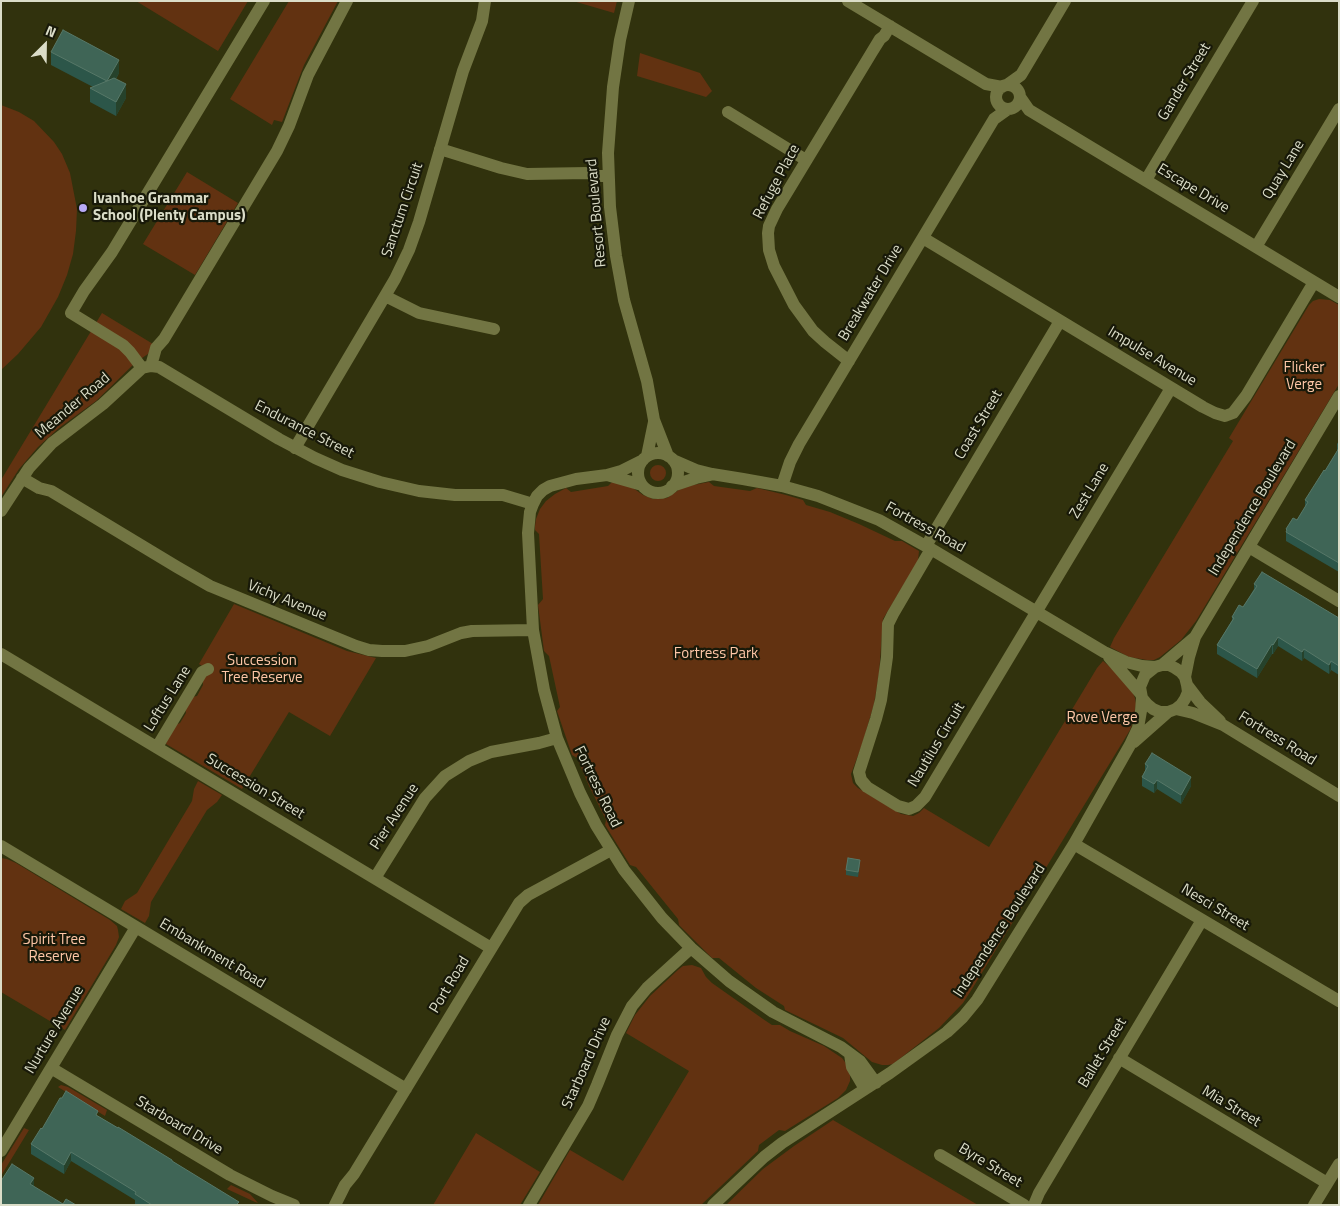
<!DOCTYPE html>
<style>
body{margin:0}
#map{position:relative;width:1340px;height:1206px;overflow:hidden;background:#31320d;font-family:"Titillium Web",sans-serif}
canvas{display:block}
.frame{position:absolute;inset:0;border:2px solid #dbddc8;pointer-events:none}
.north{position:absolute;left:20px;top:20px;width:50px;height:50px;-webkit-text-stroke:4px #181909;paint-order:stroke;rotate:23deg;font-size:14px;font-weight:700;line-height:20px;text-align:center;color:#dbddc8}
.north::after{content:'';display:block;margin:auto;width:18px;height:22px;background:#dbddc8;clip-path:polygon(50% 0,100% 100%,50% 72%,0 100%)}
</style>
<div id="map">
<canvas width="1340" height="1206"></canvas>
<div class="frame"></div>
<div class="north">N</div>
</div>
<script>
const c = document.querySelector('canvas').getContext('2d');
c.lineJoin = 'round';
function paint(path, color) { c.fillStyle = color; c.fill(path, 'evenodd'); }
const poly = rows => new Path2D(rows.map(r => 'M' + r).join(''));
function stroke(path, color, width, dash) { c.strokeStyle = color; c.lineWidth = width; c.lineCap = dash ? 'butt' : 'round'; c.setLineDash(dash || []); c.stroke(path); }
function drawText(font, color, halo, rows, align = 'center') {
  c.font = font + ' "Titillium Web",sans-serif'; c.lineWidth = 4.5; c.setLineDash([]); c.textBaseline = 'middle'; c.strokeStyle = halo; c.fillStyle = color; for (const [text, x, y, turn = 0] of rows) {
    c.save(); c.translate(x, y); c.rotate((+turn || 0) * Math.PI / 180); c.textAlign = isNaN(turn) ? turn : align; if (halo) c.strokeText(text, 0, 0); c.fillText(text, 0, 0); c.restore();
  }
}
paint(poly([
 [136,1,248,1,218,51],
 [289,1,338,1,304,65,282,122,274,120,272,125,230,99],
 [573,1,617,1,614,13],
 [640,53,700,73,712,91,706,97,637,76],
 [1,105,19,112,34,121,54,142,62,154,70,173,77,209,76,231,73,254,67,275,58,297,41,327,18,354,1,370],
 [187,172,238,203,195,275,143,244],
 [1319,299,1330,300,1339,305,1339,384,1196,621,1181,640,1160,657,1154,660,1147,660,1129,657,1110,647,1114,638,1233,441,1229,438,1309,305,1313,301],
 [102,313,153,344,148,354,136,362,96,401,59,428,38,447,19,469,1,497,1,480],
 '650 473a8 8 0 1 1 16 0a8 8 0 1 1-16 0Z',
 [613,481,633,488,643,495,653,499,667,498,683,487,709,482,714,486,750,491,757,488,786,495,803,500,806,505,830,512,859,524,895,541,902,541,919,551,918,561,883,619,879,674,874,704,862,745,851,774,853,783,858,788,901,814,913,816,919,813,924,808,989,847,1097,668,1103,661,1115,671,1132,691,1135,698,1136,704,1133,722,1130,730,972,989,963,1003,939,1028,893,1064,888,1065,882,1065,872,1062,843,1038,785,1010,784,1006,756,988,719,958,712,958,679,925,678,919,636,867,630,865,605,825,606,820,589,786,577,758,572,755,557,711,560,707,549,656,544,651,538,605,543,599,539,534,535,530,535,526,536,519,540,509,546,501,555,494,566,488,571,492,608,486],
 [234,604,347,651,376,658,330,736,289,712,242,789,166,744,167,738,175,725,180,723,186,713,185,708,192,697,197,696,203,685,202,666,199,664],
 [198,781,222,795,217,802,207,810,151,902,149,916,145,923,121,909,125,901,137,893,192,801,194,789],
 [1,858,7,859,16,863,110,920,117,926,118,930,119,937,116,945,65,1030,1,992],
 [692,965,701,968,706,977,712,983,763,1019,772,1025,780,1025,790,1031,824,1046,842,1058,845,1062,850,1072,850,1081,846,1090,838,1098,785,1131,779,1130,759,1145,758,1151,701,1205,538,1205,570,1150,623,1181,689,1071,626,1033,635,1015,650,996,679,969,683,966],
 [61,1085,68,1087,107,1110,105,1116,58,1087],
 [833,1120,978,1205,726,1205,763,1169,794,1146],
 [24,1128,29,1130,1,1176,1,1165],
 [476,1133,540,1172,520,1205,433,1205],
 [231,1185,250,1194,258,1203,255,1202,227,1189]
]), '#623211');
stroke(poly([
 [629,1,620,40,613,87,608,153,610,207,616,256,624,300,647,381,654,420,668,456],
 [848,1,986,84,1002,87],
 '996 97a12 12 0 1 1 24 0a12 12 0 1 1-24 0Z',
 [1007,85,1021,75,1065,1],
 [1020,97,1029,110,1339,297],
 [728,112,806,160],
 [440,149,501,168,527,174,588,173,596,176,608,176],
 [1146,180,1253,1],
 [923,238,1203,407,1215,413,1225,416,1233,413,1246,396,1314,282],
 [1256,247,1339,109],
 [385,296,419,313,494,329],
 [849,361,825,342,813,331,794,305,774,266,769,250,768,233,769,226,777,209,872,52,880,39,884,36,890,26],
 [151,366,156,348,164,339,277,151,289,126,308,75,347,1],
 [142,368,130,352,123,345,71,313,84,291,112,252,264,1],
 [295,448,385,296,395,279,409,250,419,222,463,71,482,21,485,1],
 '638 473a20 20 0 1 1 40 0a20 20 0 1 1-40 0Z',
 [647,456,654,422],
 [643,460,621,471,607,475,576,479,550,486,543,490,537,496,533,504,530,512,528,533,533,630,544,690,557,738,580,793,596,825,624,870,662,918,691,948,729,981,773,1012,841,1047,860,1061,876,1083],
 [673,460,696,470,712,474,743,479,782,486,818,496,879,520,931,549,1104,652,1126,662,1142,666,1155,667],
 [607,475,642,485],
 [22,478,39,488,51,491,177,567,210,586,356,646,369,650,382,651,405,651,428,646,461,633,472,631,533,630],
 [672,486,696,478,710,475],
 [782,486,790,462,799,444,994,119,1008,109],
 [1,511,29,468,52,443,103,404,142,368,151,366,159,367,279,439,315,458,342,470,380,482,419,491,455,495,503,495,533,504],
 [926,546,1060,321],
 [1249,547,1339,601],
 [931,549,893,614,888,624,887,657,881,700,876,719,859,772,861,780,867,787,898,806,909,809,916,806,925,797,1171,388],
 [1,654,491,948],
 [1109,657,1141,694],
 [1162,665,1195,637],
 [1185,677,1189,657,1195,637,1339,396],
 [1187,685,1200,702,1220,721],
 [1176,709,1193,713,1223,725,1339,796],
 [1134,742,1168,712],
 [157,747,202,672,208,669],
 [1074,844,1339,1001],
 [1,846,406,1089],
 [375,878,425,798,445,776,469,761,491,752,539,743,557,738],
 [850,1054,852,1067,865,1089],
 [1119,1058,1327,1183],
 [51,1068,230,1175,272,1196,294,1205],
 [1,1151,136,927],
 [940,1155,1024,1205],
 [335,1205,345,1185,354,1174,519,903,528,895,611,850],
 [529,1205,588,1106,597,1085,617,1035,632,1006,647,988,691,948],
 [713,1205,764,1157,782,1143,890,1073,947,1032,963,1017,977,1000,1074,844,1130,745,1138,728,1141,711,1142,698,1140,687,1145,675,1155,667,1162,665,1169,665,1175,668,1181,672,1185,677,1187,685,1188,692,1185,699,1181,705,1176,709,1168,712,1160,712,1153,709,1147,704,1142,698],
 [1034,1205,1039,1193,1202,920],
 [1314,1205,1339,1164]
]), '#727543', 12);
paint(poly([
 [51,52,119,73,116,79,126,98,116,116,90,102,90,88,93,87,51,65],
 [1339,441,1339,572,1286,541,1286,529,1297,520,1305,507,1305,500,1325,471,1337,451,1337,444],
 [1254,584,1339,618,1339,675,1331,670,1329,674,1304,658,1302,661,1278,646,1273,654,1272,654,1257,678,1217,654,1217,645,1232,620,1232,617,1243,607,1254,589],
 [1145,764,1191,786,1181,804,1157,789,1154,793,1142,786,1142,777,1145,771],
 [860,865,858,877,846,875,846,870],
 [98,1116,172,1161,239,1205,137,1205,135,1204,135,1200,71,1161,64,1174,31,1154,31,1144,42,1129]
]), '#2c5649');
paint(poly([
 [119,60,119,73,107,94,107,81],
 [126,84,126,98,116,116,116,102],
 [1278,637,1278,646,1273,654,1273,645],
 [1272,644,1272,654,1257,678,1257,669],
 [1304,649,1304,658,1302,661,1302,652],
 [1331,661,1331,670,1329,674,1329,665],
 [1191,777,1191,786,1181,804,1181,795],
 [1157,780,1157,789,1154,793,1154,784],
 [71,1152,71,1161,64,1174,64,1165],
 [34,1178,34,1187,30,1184]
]), '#26422b');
const building = poly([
 [63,30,119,60,107,81,114,78,126,84,116,102,90,88,107,81,51,52,63,30],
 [1339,448,1339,563,1286,532,1287,530,1286,529,1293,518,1297,520,1308,502,1305,500,1324,470,1325,471,1339,448],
 [1262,572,1339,618,1339,666,1331,661,1329,665,1304,649,1302,652,1278,637,1273,645,1272,644,1257,669,1217,645,1234,618,1232,617,1239,605,1243,607,1257,586,1254,584,1262,572],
 [1152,753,1191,777,1181,795,1157,780,1154,784,1142,777,1148,766,1145,764,1152,753],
 [848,858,860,860,858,872,846,870,848,858],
 [66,1091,98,1111,96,1115,118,1128,118,1127,172,1160,172,1161,239,1202,237,1204,238,1205,152,1205,135,1194,136,1192,71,1152,64,1165,31,1144,41,1128,42,1129,60,1098,62,1098,66,1091],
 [12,1164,34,1178,30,1184,63,1204,66,1199,76,1205,1,1205,1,1181,12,1164]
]);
paint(building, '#3f6556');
stroke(building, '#577868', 1);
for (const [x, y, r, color] of [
 [83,208,5,"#b8abf7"]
]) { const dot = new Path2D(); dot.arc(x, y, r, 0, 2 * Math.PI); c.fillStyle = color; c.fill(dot); stroke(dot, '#181909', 2); }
drawText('15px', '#dbddc8', '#181909', [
 ["Gander Street",1185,82,-59],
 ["Quay Lane",1284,170,-59],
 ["Refuge Place",777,182,-62],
 ["Escape Drive",1193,189,31],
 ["Sanctum Circuit",403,210,-71],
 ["Resort Boulevard",597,213,-95],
 ["Breakwater Drive",871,293,-59],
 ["Impulse Avenue",1152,357,31],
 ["Meander Road",73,406,-40],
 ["Coast Street",979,425,-59],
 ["Endurance Street",304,430,27],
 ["Zest Lane",1090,491,-59],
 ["Independence Boulevard",1253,508,-59],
 ["Fortress Road",925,528,29],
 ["Vichy Avenue",287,601,22],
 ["Loftus Lane",168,699,-58],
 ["Fortress Road",1277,739,32],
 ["Nautilus Circuit",937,745,-59],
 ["Succession Street",255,787,31],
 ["Fortress Road",597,787,64],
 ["Pier Avenue",395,817,-57],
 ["Nesci Street",1215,908,31],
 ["Independence Boulevard",1000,931,-57],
 ["Embankment Road",212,954,31],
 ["Port Road",450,985,-59],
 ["Nurture Avenue",55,1030,-59],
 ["Ballet Street",1103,1053,-59],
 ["Starboard Drive",587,1063,-66],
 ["Mia Street",1231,1107,31],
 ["Starboard Drive",179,1126,31],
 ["Byre Street",990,1166,31]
]);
drawText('bold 15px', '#dbddc8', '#181909', [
 ["Ivanhoe Grammar",93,199],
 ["School (Plenty Campus)",93,216]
], 'left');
drawText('15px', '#ffc7a7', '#181909', [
 ["Flicker",1304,368],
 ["Verge",1304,385],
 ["Fortress Park",716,654],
 ["Succession",262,661],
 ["Tree Reserve",262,678],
 ["Rove Verge",1102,718],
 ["Spirit Tree",54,940],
 ["Reserve",54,957]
]);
</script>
